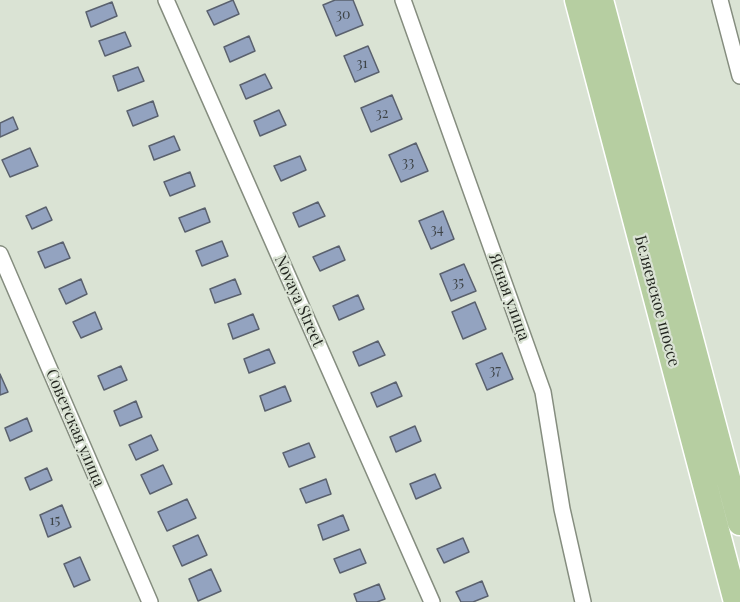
<!DOCTYPE html>
<meta charset="utf-8">
<style>
body{margin:0}
canvas{display:block;background:#dae3d4}
</style>
<canvas width="740" height="602"></canvas>
<script>
const c = document.querySelector('canvas').getContext('2d');
c.lineJoin = 'round';
function paint(path, color) { c.fillStyle = color; c.fill(path, 'evenodd'); }
const poly = rows => new Path2D(rows.map(r => 'M' + r).join(''));
function stroke(path, color, width, dash) { c.strokeStyle = color; c.lineWidth = width; c.lineCap = dash ? 'butt' : 'round'; c.setLineDash(dash || []); c.stroke(path); }
function drawText(font, color, halo, rows, align = 'center') {
  c.font = font + ' "Playfair Display",serif'; c.lineWidth = 4.5; c.setLineDash([]); c.textBaseline = 'middle'; c.strokeStyle = halo; c.fillStyle = color; for (const [text, x, y, turn = 0] of rows) {
    c.save(); c.translate(x, y); c.rotate((+turn || 0) * Math.PI / 180); c.textAlign = isNaN(turn) ? turn : align; if (halo) c.strokeText(text, 0, 0); c.fillText(text, 0, 0); c.restore();
  }
}
const building = poly([
 [233,0,239,14,214,25,207,11,233,0],
 [335,0,353,0,363,25,336,36,323,5,335,0],
 [112,2,117,16,91,27,86,12,112,2],
 [125,32,131,46,105,56,99,41,125,32],
 [249,36,255,51,230,62,224,47,249,36],
 [368,46,379,72,355,82,344,56,368,46],
 [138,67,144,81,118,91,113,76,138,67],
 [265,74,272,88,246,99,240,85,265,74],
 [392,95,402,119,371,132,361,108,392,95],
 [153,101,158,116,133,126,127,111,153,101],
 [279,110,286,125,260,136,254,121,279,110],
 [13,117,18,129,0,137,0,123,13,117],
 [174,136,180,150,154,160,149,146,174,136],
 [416,143,428,171,401,182,389,155,416,143],
 [30,148,38,166,10,177,2,160,30,148],
 [300,156,306,170,281,181,274,166,300,156],
 [190,172,195,186,170,196,164,182,190,172],
 [318,202,325,216,299,227,293,213,318,202],
 [46,207,52,220,32,229,26,216,46,207],
 [205,208,210,222,185,232,179,218,205,208],
 [443,211,454,239,431,249,419,221,443,211],
 [222,241,228,256,202,266,196,251,222,241],
 [63,242,70,258,45,268,38,252,63,242],
 [339,246,345,260,320,271,313,257,339,246],
 [464,264,476,291,451,301,440,274,464,264],
 [81,279,87,294,66,304,59,289,81,279],
 [235,279,241,294,215,303,210,289,235,279],
 [358,295,364,309,339,320,333,306,358,295],
 [475,302,486,329,463,339,452,312,475,302],
 [95,312,102,329,81,338,73,322,95,312],
 [253,314,259,329,233,339,228,324,253,314],
 [378,341,385,355,359,366,353,352,378,341],
 [269,349,275,363,249,373,244,359,269,349],
 [502,353,513,379,487,390,476,364,502,353],
 [121,366,127,380,104,390,98,376,121,366],
 [0,374,8,392,0,395,0,374],
 [396,382,402,396,377,407,371,393,396,382],
 [285,386,291,401,265,411,260,396,285,386],
 [136,401,142,417,120,426,114,411,136,401],
 [27,418,32,431,10,441,5,428,27,418],
 [415,426,421,441,396,452,390,437,415,426],
 [151,435,158,450,136,460,129,445,151,435],
 [309,443,315,457,289,467,283,453,309,443],
 [163,465,172,484,150,494,141,475,163,465],
 [47,468,52,480,30,490,25,478,47,468],
 [435,474,441,488,416,499,410,484,435,474],
 [326,479,331,494,306,503,300,489,326,479],
 [187,499,196,518,167,531,158,512,187,499],
 [62,505,71,527,48,537,40,515,62,505],
 [343,515,349,530,323,540,318,525,343,515],
 [198,535,207,555,182,566,173,546,198,535],
 [463,538,469,552,444,563,437,549,463,538],
 [360,549,366,563,340,573,334,559,360,549],
 [80,557,90,580,74,587,64,564,80,557],
 [211,569,221,591,198,601,189,579,211,569],
 [482,581,488,596,473,602,461,602,456,592,482,581],
 [379,584,385,599,377,602,357,602,354,594,379,584]
]);
paint(building, '#93a3c0');
stroke(building, '#5a616e', 1.5);
const minor = poly([
 [166,0,432,602],
 [403,0,543,392,562,509,583,602],
 [720,0,740,76],
 [0,254,150,602]
]);
const primary = poly([
 [577,0,736,602],
 [601,0,740,523]
]);
stroke(minor, '#858d7f', 18);
stroke(primary, '#fff', 27);
stroke(minor, '#fff', 15);
stroke(primary, '#b6cea1', 24);
drawText('14px', '#3e4447', null, [
 ["30",343,15],
 ["31",362,64],
 ["32",382,114],
 ["33",408,163],
 ["34",437,230],
 ["35",458,283],
 ["37",495,371],
 ["15",55,521]
]);
drawText('16px', '#22251f', '#dae3d4', [
 ["Ясная улица",509,297,70],
 ["Novaya Street",299,301,66],
 ["Беляевское шоссе",657,301,75],
 ["Советская улица",75,428,67]
]);
</script>
